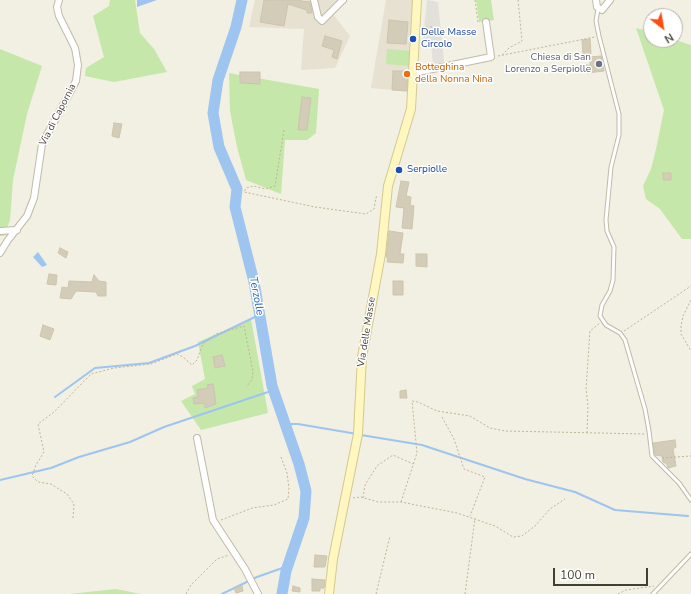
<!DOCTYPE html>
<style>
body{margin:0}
#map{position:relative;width:691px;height:594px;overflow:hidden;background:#f2efe3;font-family:"Nunito Sans",sans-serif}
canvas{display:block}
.north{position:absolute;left:643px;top:8px;width:40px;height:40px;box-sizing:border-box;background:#fff;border:1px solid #b4b2ad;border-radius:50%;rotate:149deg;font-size:11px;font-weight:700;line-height:16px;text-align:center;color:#433f33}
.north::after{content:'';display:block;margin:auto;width:14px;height:18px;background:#fb4e10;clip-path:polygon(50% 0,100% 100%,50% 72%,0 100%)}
.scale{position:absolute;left:553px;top:568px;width:95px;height:18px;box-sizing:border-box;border:2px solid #433f33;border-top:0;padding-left:5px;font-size:12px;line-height:14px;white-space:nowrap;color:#433f33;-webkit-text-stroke:3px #fff;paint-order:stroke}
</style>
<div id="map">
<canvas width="691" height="594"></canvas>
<div class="north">N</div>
<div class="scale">100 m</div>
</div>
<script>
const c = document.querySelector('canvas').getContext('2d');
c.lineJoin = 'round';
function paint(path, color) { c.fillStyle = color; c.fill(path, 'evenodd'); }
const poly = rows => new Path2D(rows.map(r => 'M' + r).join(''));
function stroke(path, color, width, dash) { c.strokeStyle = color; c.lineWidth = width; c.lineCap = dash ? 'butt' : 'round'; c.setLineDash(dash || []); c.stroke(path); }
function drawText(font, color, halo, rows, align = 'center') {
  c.font = font + ' "Nunito Sans",sans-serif'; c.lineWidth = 3; c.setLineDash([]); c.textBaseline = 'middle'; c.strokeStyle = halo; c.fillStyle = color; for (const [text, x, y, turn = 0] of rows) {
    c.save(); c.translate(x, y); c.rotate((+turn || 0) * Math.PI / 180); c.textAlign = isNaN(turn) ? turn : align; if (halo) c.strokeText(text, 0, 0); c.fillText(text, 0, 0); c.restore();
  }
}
paint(poly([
 [255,0,346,0,332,13,350,36,335,68,301,70,304,29,249,27],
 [386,0,420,0,416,92,371,88]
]), '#e6e1d1');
paint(poly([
 [110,0,135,0,140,33,154,49,167,72,114,82,85,76,86,68,104,57,93,16,109,6],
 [476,0,491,0,494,20,479,22],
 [636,28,651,32,651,40,675,40,691,45,691,239,682,239,660,209,646,199,643,186,651,169,656,149,664,110],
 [0,49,42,66,27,114,13,180,10,220,4,236,0,236],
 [387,49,411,51,410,66,386,64],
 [229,73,319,89,316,133,307,140,285,140,281,194,246,180,237,147,230,111],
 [251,319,268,413,201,430,181,401,195,394,192,386,205,379,198,342],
 [116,589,141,594,69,594]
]), '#c5e7aa');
paint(poly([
 [427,0,438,2,444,62,433,65,431,45,423,39]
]), '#e2e0db');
paint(poly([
 [137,0,157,0,137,7],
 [38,252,47,265,42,267,33,257]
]), '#9dc5f0');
stroke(poly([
 [55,397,95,368,149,363,195,346,259,315],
 [286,424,298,424,357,434],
 [361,435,422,445,525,479,575,492,615,510,688,516],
 [0,480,51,468,79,457,130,442,164,427,274,390],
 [222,594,257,577,288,566]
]), '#9dc5f0', 2);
stroke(poly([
 [242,0,236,27,218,80,213,113,219,147,237,189,235,207,254,282,272,386,299,464,306,491,304,518,286,571,282,594]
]), '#9dc5f0', 11);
const building = poly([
 [264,0,301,0,300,1,310,2,312,13,307,13,307,10,288,4,284,26,260,22,264,0],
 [389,20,408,22,406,44,387,43,389,20],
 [325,36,342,41,337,59,332,57,334,50,322,46,325,36],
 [590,39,591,54,583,55,582,40,590,39],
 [601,56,604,71,587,73,586,65,590,65,590,57,601,56],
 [393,71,408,71,407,91,392,90,393,71],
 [240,72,260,72,260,84,240,83,240,72],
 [302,97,311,98,307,130,298,130,302,97],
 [114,123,122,124,119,138,112,136,114,123],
 [663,173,671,173,671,180,663,180,663,173],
 [401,181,409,182,406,196,411,197,410,205,414,206,412,229,402,228,404,208,396,207,401,181],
 [389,231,403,233,400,254,404,254,403,263,387,262,388,258,386,257,389,231],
 [60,248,68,252,66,258,58,253,60,248],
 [416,254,427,254,427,267,416,266,416,254],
 [49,274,57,275,56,285,47,284,49,274],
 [94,275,99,281,106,282,106,296,98,296,96,292,76,291,71,299,60,298,62,287,68,288,69,281,92,282,94,275],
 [393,281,403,281,403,295,393,295,393,281],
 [43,325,54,329,50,340,40,336,43,325],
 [222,355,225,366,215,368,213,357,222,355],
 [213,384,216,404,205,408,204,403,194,404,193,398,198,397,197,390,208,388,207,385,213,384],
 [406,390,407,398,400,398,400,391,406,390],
 [675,440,676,447,673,449,676,466,668,468,667,464,663,462,662,456,655,455,653,443,675,440],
 [315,555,327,556,325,567,314,567,315,555],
 [312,579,325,580,324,588,320,588,320,591,312,591,312,579],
 [242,586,243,591,236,593,234,588,242,586],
 [293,586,300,588,300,592,292,591,293,586]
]);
paint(building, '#d3ccb8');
stroke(building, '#cec4ab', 1);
const lane = poly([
 [598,9,596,21,599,36,619,114,619,135,611,167,606,220,607,231,614,247,613,280,610,291,602,305,600,316,606,325,620,333,625,340,645,409,649,431,652,456,679,483,691,500],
 [653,594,691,554]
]);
const street = poly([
 [314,0,318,17,322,21,343,0],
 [596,0,597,7,602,10,610,0],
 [413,73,491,57,486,22],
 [0,231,17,230],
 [0,253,8,240,27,216,34,198,42,144,76,81,78,65,75,48,59,16,57,7,59,0],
 [197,438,213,520,245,569,258,594]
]);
const secondary = poly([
 [329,594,333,559,358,434,362,357,381,254,388,186,411,109,417,0]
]);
stroke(lane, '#c0baa8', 5);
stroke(street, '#c0baa8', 8);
stroke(secondary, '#d3c992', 10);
stroke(poly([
 [475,0,478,22,480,22],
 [422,27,433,27],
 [502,55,509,48,522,41,518,0],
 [498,56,595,37],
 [284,130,275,186,265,189,254,186,246,188,244,192,315,207,366,214,374,209,376,197,379,197],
 [691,300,683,316,681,326,681,334,691,351],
 [624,331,691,286],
 [442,417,454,439,464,469,485,477,470,516],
 [587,433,588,406,586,389,590,331,600,323],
 [662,458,691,456],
 [353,498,361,497,378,502,401,502,457,513,495,526,513,537,522,536,535,526,550,509,565,499],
 [363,498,365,485,377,466,387,459,393,455,413,464],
 [401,502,417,453,412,401,418,402,437,411,470,416,490,428,505,431,645,434],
 [73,518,74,504,67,494,51,484,38,482,32,476,36,465,44,452,38,424,54,412,91,374,114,368,151,364,177,354,183,357,192,365,197,360,203,344,216,334,244,326,253,371,252,380,246,387],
 [221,520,252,508,274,505,288,499,289,488,287,473,281,457],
 [186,594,191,585,217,559,229,555],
 [376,594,390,536],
 [465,594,475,518],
 [618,594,626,590,654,586]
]), '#bfb596', 1, [2, 2]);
stroke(lane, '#fff', 3);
stroke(street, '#fff', 6);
stroke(secondary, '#fff7bf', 8);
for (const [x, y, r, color] of [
 [413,39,4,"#1a4fb4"],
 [599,64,4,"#6b7280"],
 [407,74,4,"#e8710a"],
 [399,170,4,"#1a4fb4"]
]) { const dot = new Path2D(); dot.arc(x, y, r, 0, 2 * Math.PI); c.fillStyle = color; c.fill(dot); stroke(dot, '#fff', 1.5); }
drawText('10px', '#164399', '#fff', [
 ["Delle Masse",421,33],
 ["Circolo",421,45],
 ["Serpiolle",407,170]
], 'left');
drawText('10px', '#5b616d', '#fff', [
 ["Chiesa di San",591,58],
 ["Lorenzo a Serpiolle",591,70]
], 'right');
drawText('10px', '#c56008', '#fff', [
 ["Botteghina",415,68],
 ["della Nonna Nina",415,80]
], 'left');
drawText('10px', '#433f33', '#fff', [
 ["Via di Capornia",58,115,-63],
 ["Via delle Masse",367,332,-81]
]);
drawText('italic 11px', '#2c69af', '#fff', [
 ["Terzolle",256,296,79]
]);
</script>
